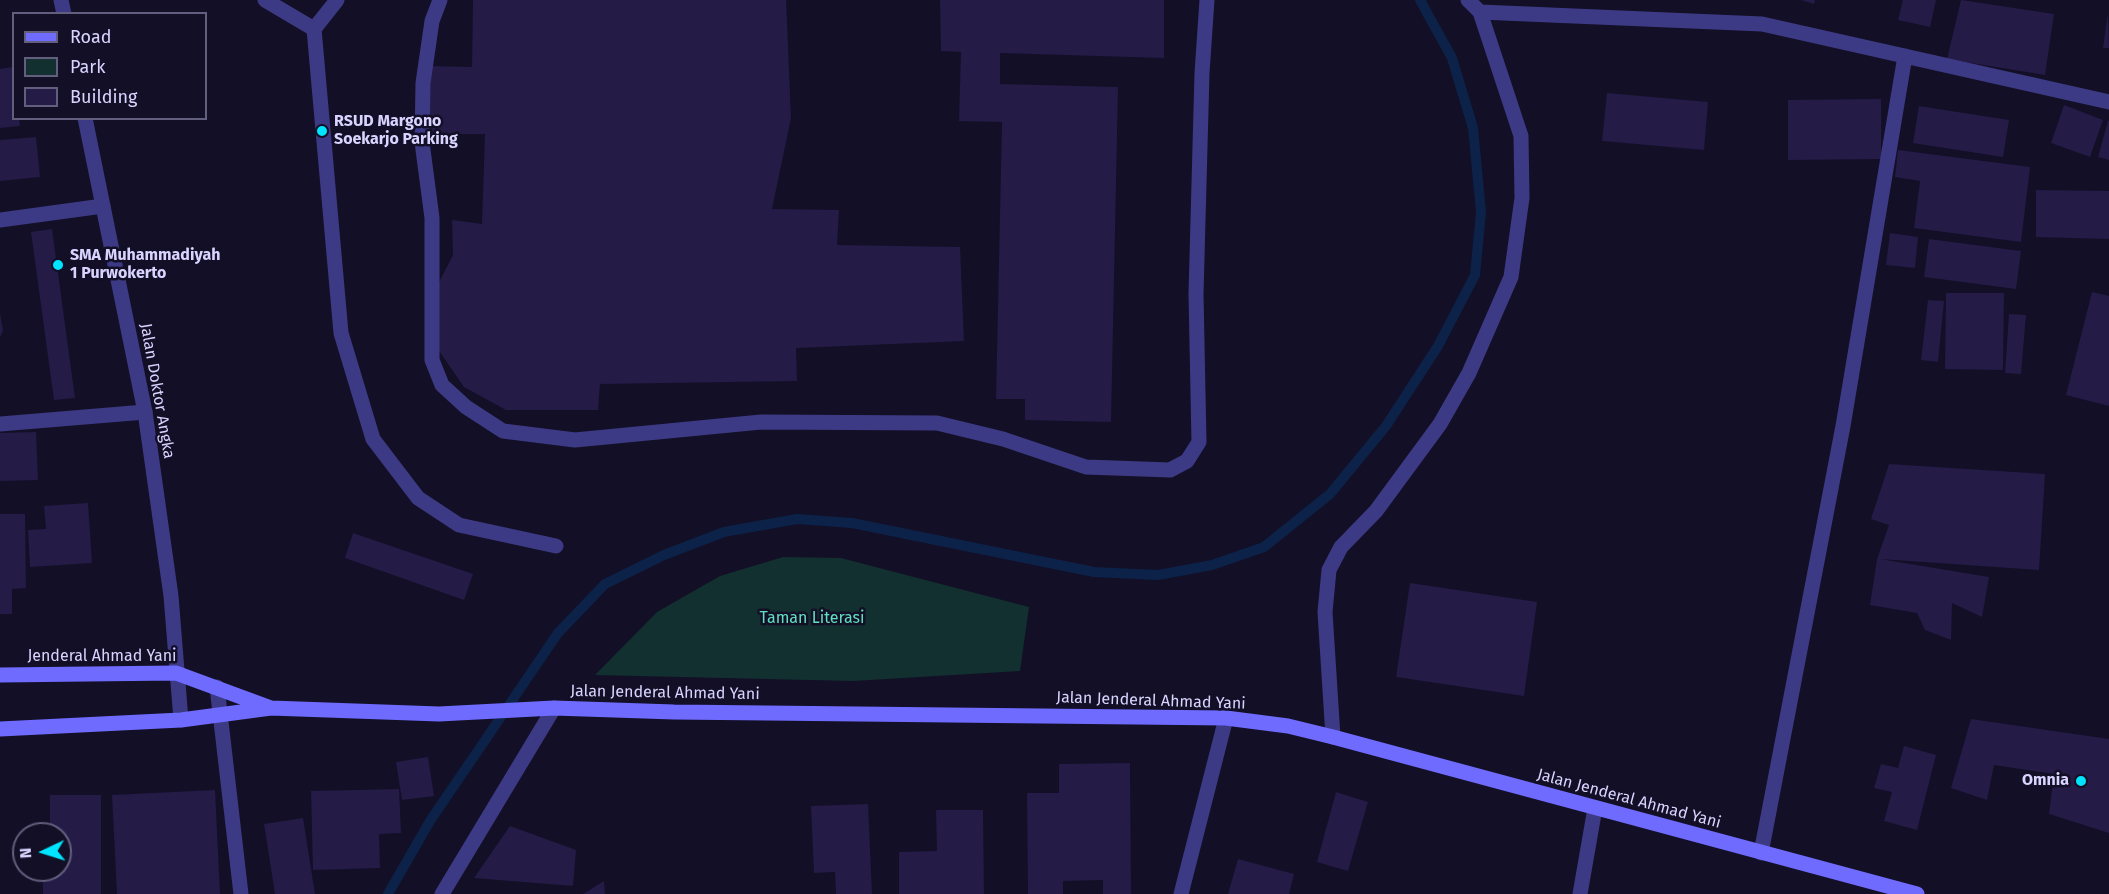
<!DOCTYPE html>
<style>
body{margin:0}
#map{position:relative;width:2109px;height:894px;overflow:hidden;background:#130f26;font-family:"Fira Sans",sans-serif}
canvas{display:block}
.legend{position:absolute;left:12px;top:12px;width:195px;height:108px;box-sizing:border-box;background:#130f26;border:2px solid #625e7d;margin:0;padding:8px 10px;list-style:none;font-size:18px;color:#d9d4ff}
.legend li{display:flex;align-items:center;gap:12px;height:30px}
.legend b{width:30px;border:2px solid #625e7d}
.north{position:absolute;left:12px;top:822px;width:60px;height:60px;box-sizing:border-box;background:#130f26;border:2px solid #625e7d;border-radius:50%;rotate:266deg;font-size:16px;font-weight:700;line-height:24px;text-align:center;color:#d9d4ff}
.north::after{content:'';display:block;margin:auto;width:21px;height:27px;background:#00e5ff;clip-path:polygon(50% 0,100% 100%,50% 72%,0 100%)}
</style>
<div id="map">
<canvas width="2109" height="894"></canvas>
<ul class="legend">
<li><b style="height:8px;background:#6f6bff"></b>Road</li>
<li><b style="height:16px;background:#12302f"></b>Park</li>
<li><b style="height:16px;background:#241b47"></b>Building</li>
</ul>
<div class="north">N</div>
</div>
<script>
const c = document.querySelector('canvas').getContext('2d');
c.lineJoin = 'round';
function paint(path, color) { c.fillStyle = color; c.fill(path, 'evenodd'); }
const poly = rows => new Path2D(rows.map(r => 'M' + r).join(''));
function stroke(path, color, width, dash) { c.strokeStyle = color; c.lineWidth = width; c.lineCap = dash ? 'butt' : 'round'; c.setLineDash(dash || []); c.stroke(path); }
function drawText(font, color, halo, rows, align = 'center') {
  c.font = font + ' "Fira Sans",sans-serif'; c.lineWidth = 5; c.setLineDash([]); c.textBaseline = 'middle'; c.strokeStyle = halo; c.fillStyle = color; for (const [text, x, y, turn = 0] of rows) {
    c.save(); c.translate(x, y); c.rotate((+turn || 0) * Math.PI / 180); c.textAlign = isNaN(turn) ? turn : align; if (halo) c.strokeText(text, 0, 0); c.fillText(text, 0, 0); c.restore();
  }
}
paint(poly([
 [783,557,841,558,1029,607,1020,671,853,681,595,675,657,612,720,576]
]), '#12302f');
stroke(poly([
 [388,894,430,821,558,633,605,584,664,555,724,532,797,519,852,523,1094,572,1158,575,1212,565,1264,547,1330,494,1386,426,1438,346,1475,275,1481,212,1473,128,1452,58,1420,0]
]), '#0c2248', 10);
paint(poly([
 [473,0,786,0,791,118,772,209,839,210,837,245,960,247,964,341,796,348,797,381,600,384,598,410,506,410,464,387,437,348,434,292,453,255,452,220,482,224,485,134,426,134,429,66,472,67],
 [940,0,1164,0,1164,58,1000,53,1000,84,1118,87,1111,422,1025,420,1025,399,996,399,1002,122,959,121,961,52,941,51],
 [1801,0,1815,0,1814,4],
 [1903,0,1936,0,1930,27,1898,20],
 [1961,0,2054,14,2045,75,1947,59],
 [2108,13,2109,48,2103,48],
 [13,67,14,118,19,118,20,126,0,128,0,69],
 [1607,93,1708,102,1704,150,1602,141],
 [1881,99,1881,159,1788,160,1788,100],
 [2064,105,2103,120,2090,157,2051,143],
 [1919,106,2009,120,2003,157,1913,143],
 [2108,121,2109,121,2109,160,2098,157],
 [36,137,40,177,0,181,0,140],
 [1898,150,2030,167,2021,242,1914,228,1920,181,1895,177],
 [2036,190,2109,191,2109,239,2036,237],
 [52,229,75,398,54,400,31,232],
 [1890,233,1918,237,1915,268,1886,265],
 [1929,239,2021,251,2016,289,1924,277],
 [2092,292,2109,296,2109,406,2066,395],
 [1946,293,2004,293,2003,370,1945,369],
 [1928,300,1944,301,1938,362,1921,360],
 [0,313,3,331,0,337],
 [2009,314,2026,315,2021,374,2005,373],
 [36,432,38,480,0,481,0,433],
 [1889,464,2045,474,2039,570,1880,559,1989,577,1982,617,1952,603,1951,640,1925,630,1917,613,1870,605,1877,559,1889,525,1871,519],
 [88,503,92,563,30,567,28,530,46,529,44,506],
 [0,514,25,514,26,588,12,589,12,614,0,614],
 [353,533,473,574,464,600,345,558],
 [1410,583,1537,602,1524,696,1396,677],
 [1971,719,2109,739,2109,833,2049,814,2054,774,1994,765,1987,800,1951,788],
 [1904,746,1936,755,1917,830,1884,821,1892,792,1874,788,1881,764,1898,768],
 [428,757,434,796,402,800,396,762],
 [1130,763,1131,894,1103,894,1103,880,1063,881,1063,894,1028,894,1027,793,1059,793,1059,764],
 [399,789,401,833,379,834,380,868,313,870,311,791],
 [215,790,220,894,117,894,112,795],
 [1336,792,1368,802,1348,871,1317,862],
 [50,795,101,795,101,894,43,894,43,870,60,870,60,834,50,834],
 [868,804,872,894,836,894,835,872,814,873,811,806],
 [936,810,983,810,984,894,899,894,899,852,937,851],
 [303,818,315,894,275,894,264,824],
 [510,826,576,850,573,886,474,878],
 [1238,859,1294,874,1289,894,1228,894],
 [604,881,605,894,583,894]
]), '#241b47');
stroke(poly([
 [265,0,314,29,337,0],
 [440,0,432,21,423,83,422,142,432,218,432,360,442,385,466,407,503,431,575,440,761,422,937,423,1003,439,1086,467,1170,470,1187,461,1199,442,1196,294,1202,73,1207,0],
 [314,29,341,333,373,439,418,498,459,525,556,546],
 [0,220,103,206]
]), '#3d3a85', 15);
stroke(poly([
 [1480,12,1762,24,2109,102],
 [0,424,145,412],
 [217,687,241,894],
 [1333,737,1325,612,1329,570,1341,547,1376,511,1440,424,1469,373,1511,277,1522,198,1521,136,1480,12,1468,0],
 [1761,853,1843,426,1905,56],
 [442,894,554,708],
 [1181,894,1226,718],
 [1580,894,1595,808]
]), '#3d3a85', 15);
stroke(poly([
 [61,0,64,14],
 [85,118,145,412,171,596,181,720]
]), '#3d3a85', 15);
stroke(poly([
 [0,675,176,673,271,708],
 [0,729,181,720,271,708,439,714,554,708,674,712,1226,718,1288,726,1333,737,1917,894]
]), '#6f6bff', 15);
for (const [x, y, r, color] of [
 [322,131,6,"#00e5ff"],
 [58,265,6,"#00e5ff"],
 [2081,781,6,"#00e5ff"]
]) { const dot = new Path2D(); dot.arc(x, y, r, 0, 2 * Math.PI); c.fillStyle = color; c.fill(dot); stroke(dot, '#130f26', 2); }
drawText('bold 16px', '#d9d4ff', '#130f26', [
 ["RSUD Margono",334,122],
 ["Soekarjo Parking",334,140],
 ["SMA Muhammadiyah",70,256],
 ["1 Purwokerto",70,274],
 ["Omnia",2069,781,"right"]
], 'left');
drawText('16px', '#d9d4ff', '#130f26', [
 ["Jalan Doktor Angka",157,391,80],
 ["Jenderal Ahmad Yani",102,657],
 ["Jalan Jenderal Ahmad Yani",665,693,1],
 ["Jalan Jenderal Ahmad Yani",1151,701,2],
 ["Jalan Jenderal Ahmad Yani",1629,799,15]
]);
drawText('16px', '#5fe0c0', '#130f26', [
 ["Taman Literasi",812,619]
]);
</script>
